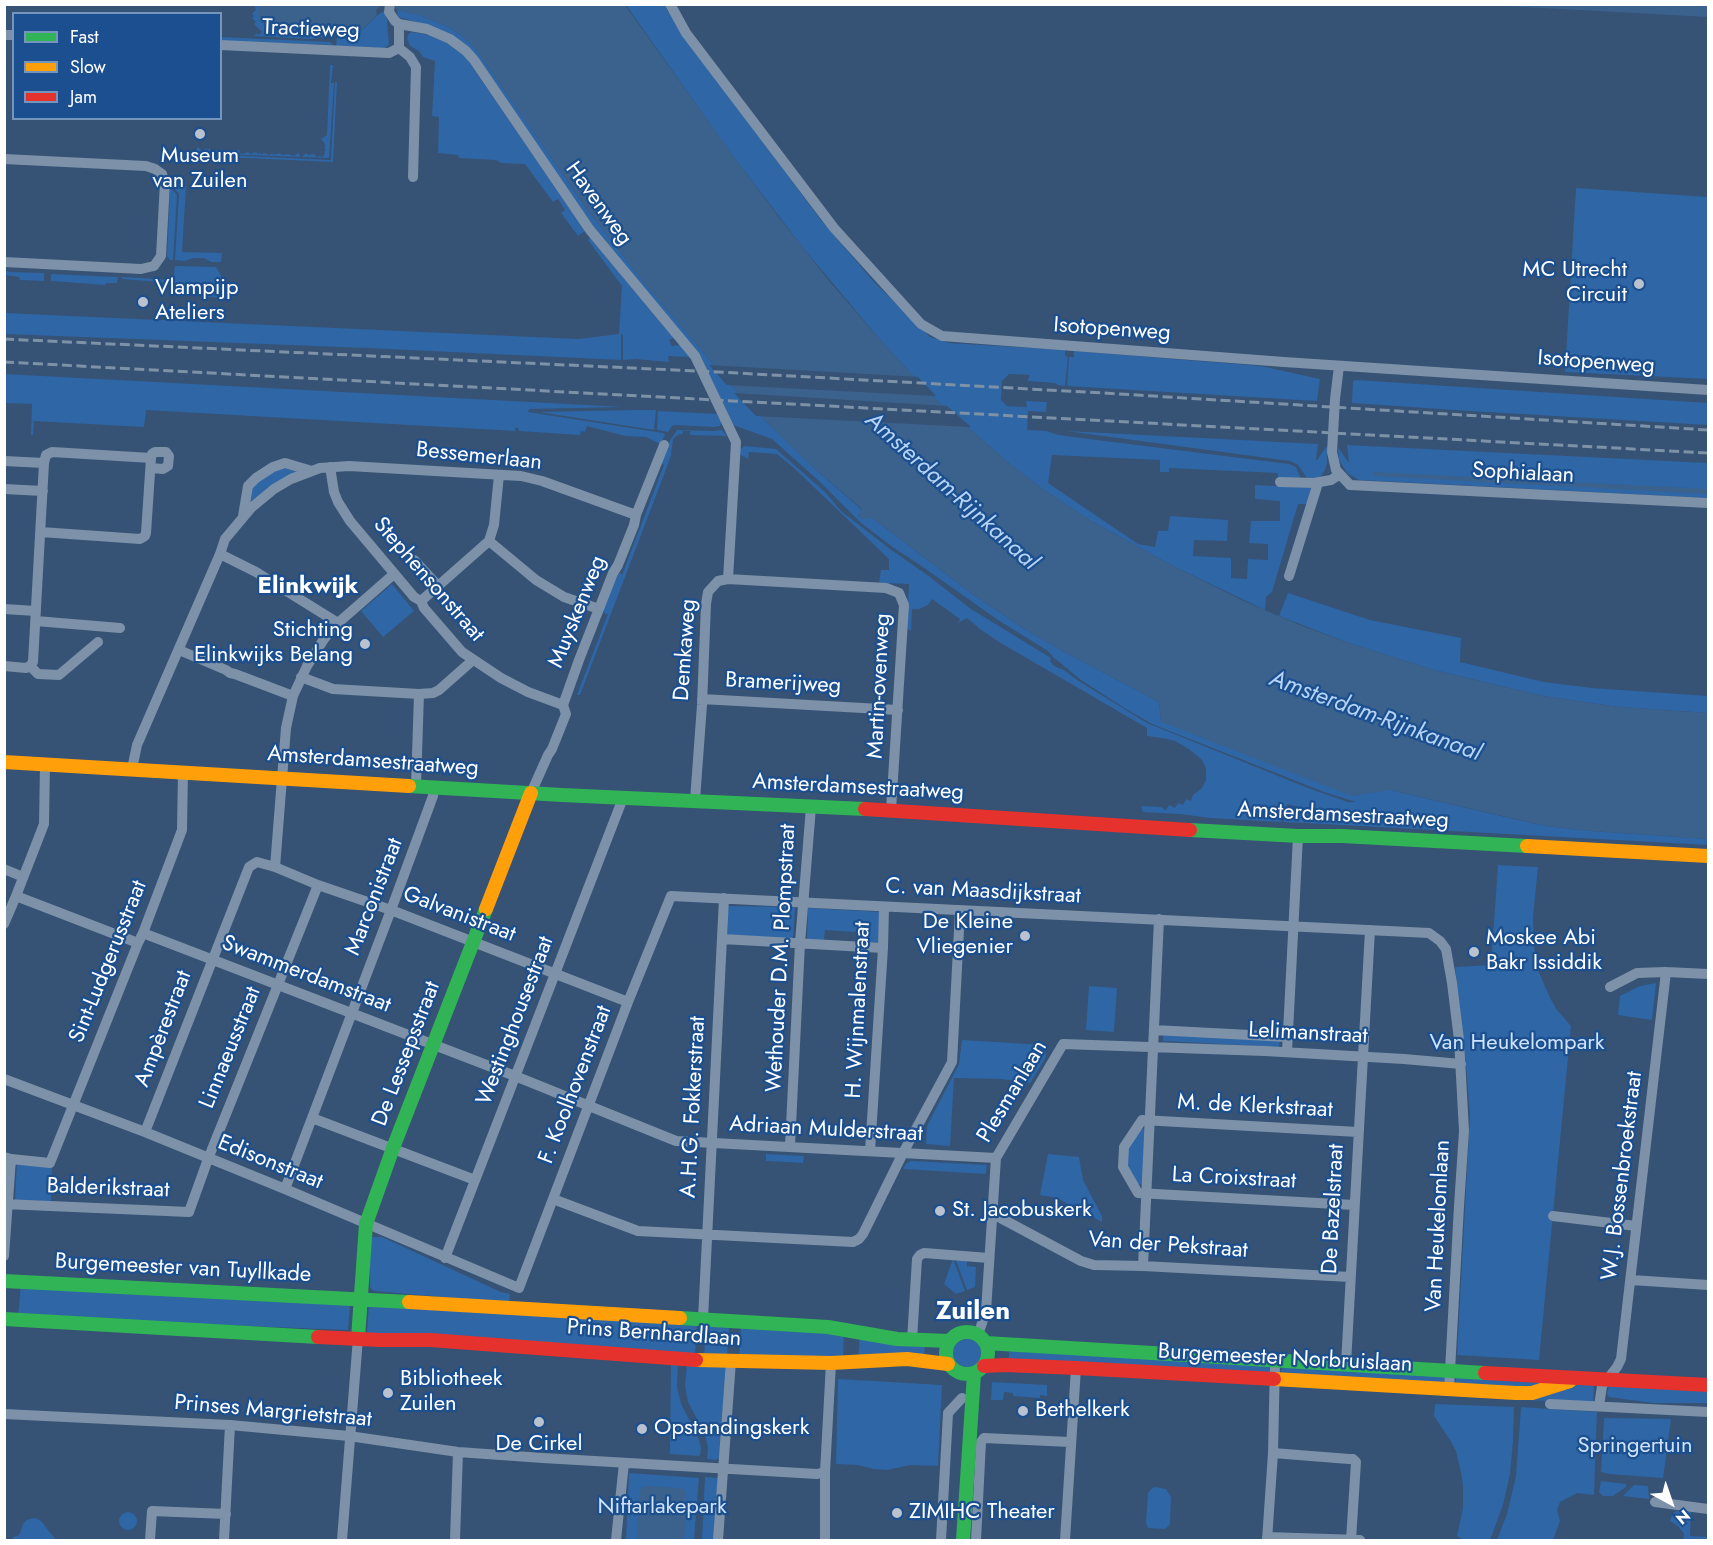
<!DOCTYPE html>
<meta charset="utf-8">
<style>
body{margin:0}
#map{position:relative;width:1713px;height:1545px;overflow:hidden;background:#365274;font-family:Jost,sans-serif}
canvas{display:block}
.frame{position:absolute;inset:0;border:6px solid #fff;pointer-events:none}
.legend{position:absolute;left:12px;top:12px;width:210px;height:108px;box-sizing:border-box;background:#1b4f8f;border:2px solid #7695bc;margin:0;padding:8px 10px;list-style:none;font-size:18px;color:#fff}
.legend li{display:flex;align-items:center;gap:12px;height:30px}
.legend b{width:30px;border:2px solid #7695bc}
.north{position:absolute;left:1641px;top:1473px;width:60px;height:60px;-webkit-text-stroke:4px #1b4f8f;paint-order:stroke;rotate:140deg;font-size:16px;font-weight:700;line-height:24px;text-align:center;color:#fff}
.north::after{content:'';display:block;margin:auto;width:21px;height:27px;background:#fff;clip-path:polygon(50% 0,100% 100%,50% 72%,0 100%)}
</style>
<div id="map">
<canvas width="1713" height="1545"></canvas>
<div class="frame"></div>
<ul class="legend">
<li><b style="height:8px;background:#30b455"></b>Fast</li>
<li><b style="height:8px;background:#ff9f0a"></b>Slow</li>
<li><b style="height:8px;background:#e5322d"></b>Jam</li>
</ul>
<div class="north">N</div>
</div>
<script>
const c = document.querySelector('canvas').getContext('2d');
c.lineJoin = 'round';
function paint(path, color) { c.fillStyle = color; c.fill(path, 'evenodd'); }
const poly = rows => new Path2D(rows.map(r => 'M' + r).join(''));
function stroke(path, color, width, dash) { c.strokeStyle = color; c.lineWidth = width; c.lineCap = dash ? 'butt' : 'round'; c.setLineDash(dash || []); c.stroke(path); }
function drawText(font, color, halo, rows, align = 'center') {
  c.font = font + ' Jost,sans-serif'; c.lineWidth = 4.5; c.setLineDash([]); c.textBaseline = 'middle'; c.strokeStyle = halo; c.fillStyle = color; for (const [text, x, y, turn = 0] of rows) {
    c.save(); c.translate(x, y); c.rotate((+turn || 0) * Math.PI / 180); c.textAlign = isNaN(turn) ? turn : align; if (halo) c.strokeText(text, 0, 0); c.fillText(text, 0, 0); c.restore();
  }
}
paint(poly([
 [254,5,258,5,258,13,259,14,264,26,361,31,379,14,386,10,389,44,385,48,336,46,337,36,331,35,312,39,254,36,257,33,259,35,262,32,254,24,256,22,252,18,254,16,252,14,256,10],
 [626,5,664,5,684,37,821,220,874,282,930,337,949,343,1065,350,1065,356,1068,357,1065,386,1058,385,1055,383,1027,381,1030,375,1009,374,1002,381,1001,400,1007,406,1027,407,1026,401,1047,402,1046,412,1028,411,1027,430,1046,431,1059,435,1089,439,1289,464,1296,467,1301,479,1278,478,1278,473,1169,468,1169,472,1160,472,1160,460,1052,455,1048,483,1138,544,1155,547,1158,531,1168,531,1170,516,1228,520,1227,541,1194,540,1193,556,1231,558,1231,578,1247,579,1248,559,1268,560,1268,544,1249,543,1251,521,1280,521,1280,501,1255,499,1255,485,1311,488,1312,491,1307,504,1298,504,1272,592,1266,597,1265,610,1173,566,1091,521,1044,490,1011,465,933,397,882,342,804,249,730,152],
 [397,10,419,15,449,27,462,36,475,48,584,205,645,284,745,401,814,468,862,510,858,515,863,519,871,517,971,593,1023,628,1057,648,1159,702,1161,720,1390,790,1514,819,1546,826,1591,831,1708,839,1708,845,1305,823,1305,817,1304,823,1283,822,1287,806,1305,810,1305,813,1306,811,1319,812,1417,822,1431,821,1308,809,1287,804,1281,822,1210,818,1180,814,1143,812,1141,806,1161,807,1166,810,1169,805,1175,808,1178,803,1183,805,1186,799,1191,801,1193,795,1202,788,1206,780,1206,768,1202,760,1189,749,1175,741,1167,739,1147,736,1147,728,999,642,980,629,967,618,958,623,960,619,932,599,928,605,919,609,912,609,911,631,909,630,907,627,909,584,879,583,881,570,889,570,889,559,795,469,777,454,749,452,748,459,739,454,740,449,745,446,776,449,825,492,841,511,890,549,926,574,971,609,1051,658,1050,661,1054,666,1064,670,1077,680,1147,723,1308,788,1348,802,1356,802,1324,792,1152,724,1126,709,1081,680,1053,657,1048,651,998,620,920,565,894,548,861,523,820,482,772,439,733,425,700,355,652,301,607,244,578,206,492,80,431,26,398,17],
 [411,32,429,35,450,44,465,56,585,231,578,236,561,213,565,210,558,199,553,202,525,164,501,163,496,160,459,158,458,155,438,153,439,117,432,116,435,61,423,57,419,51,410,46,407,38,409,34],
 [221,37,330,42,333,45,221,41],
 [330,65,333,65,331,83,334,83,329,158,194,153,198,147,202,151,206,148,208,150,210,148,211,152,216,150,218,152,222,149,226,153,228,151,230,153,234,149,236,151,238,149,240,152,239,153,242,154,248,152,250,154,256,152,258,154,260,153,262,154,264,153,270,155,272,153,274,155,280,153,282,155,288,154,294,156,298,153,300,155,299,156,302,157,306,153,308,155,314,154,317,157,320,156,322,157,325,154,324,152,326,150,324,148,325,146,325,144,321,139,327,135],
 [335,82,337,82,333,162,181,155,181,157,174,157,174,153,200,154,331,160],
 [173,177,180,177,180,186,186,186,182,252,222,253,221,262,211,262,204,258,194,258,184,261,175,260,179,194,173,187],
 [170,187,177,195,173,260,170,260,167,256],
 [1576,188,1708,197,1708,379,1565,372],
 [590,238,674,338,669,340,672,346,680,345,692,360,688,357,668,356,669,362,635,359,623,360,623,335,621,334,621,360,367,348,5,334,5,313,578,339,619,334,622,286,588,240],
 [175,266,216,267,221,275,220,298,208,297,207,290,180,286,174,283,122,279,122,277,173,280],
 [4,270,10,272,44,273,44,281,20,280,19,277,5,275],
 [51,274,118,277,117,283,106,283,105,285,51,281],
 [1074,351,1261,366,1320,379,1317,401,1067,386,1069,357,1074,357],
 [5,374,624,407,529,409,528,412,663,433,665,435,660,444,646,437,625,436,587,426,585,432,581,431,580,435,519,431,518,428,515,428,515,431,146,410,144,427,34,421,33,435,31,435,32,404,5,403],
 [1356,380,1708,403,1708,425,1470,411,1352,403,1353,381],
 [656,410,654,430,539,412,637,410],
 [658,411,718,414,722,422,720,426,714,427,675,425,672,426,668,432,657,430],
 [677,430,713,431,722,430,727,436,690,435,690,431,683,431,683,434,679,434,673,439,671,455,668,464,580,695,577,695,608,614,605,614,602,609,616,575,620,573,622,575,664,465,661,463,666,447],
 [1066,431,1318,444,1316,460,1317,460,1327,446,1327,463,1325,470,1321,476,1318,478,1307,478,1298,465,1290,461],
 [1347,445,1708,463,1708,498,1359,480,1347,473,1339,460,1338,447,1349,463],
 [282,467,297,472,271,486,251,502,249,498,253,485],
 [392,584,414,611,383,637,361,611],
 [1288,593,1370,620,1461,638,1460,662,1544,682,1592,688,1708,696,1708,713,1619,707,1543,696,1434,670,1346,642,1279,616],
 [1498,865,1538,867,1533,917,1534,947,1538,970,1550,998,1557,1010,1571,1026,1539,1360,1457,1355,1470,1116,1466,1065,1455,967,1491,965],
 [728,906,795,907,793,939,727,935],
 [808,908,881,912,879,943,869,942,869,933,825,930,824,940,807,940],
 [1656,983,1652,1020,1618,1015,1620,996,1640,986],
 [1089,986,1117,988,1114,1032,1086,1030],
 [1163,1033,1280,1040,1279,1047,1163,1041],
 [962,1040,1045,1045,1046,1057,1030,1083,1002,1079,954,1078,950,1146,926,1144,927,1126,959,1064],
 [1140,1128,1146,1130,1143,1185,1137,1184,1126,1164,1128,1147],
 [766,1154,804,1156,803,1163,766,1161],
 [1048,1154,1079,1157,1083,1180,1102,1216,1102,1222,1057,1198,1040,1195],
 [17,1161,52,1164,51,1201,15,1200],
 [911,1161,987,1165,986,1174,903,1169,907,1163],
 [372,1237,382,1237,501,1292,510,1294,509,1303,375,1291,371,1289,370,1285,370,1239],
 [955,1258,967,1259,967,1266,976,1267,975,1287,967,1290],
 [953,1259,965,1291,956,1294,944,1284],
 [21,1284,350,1305,348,1330,18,1317],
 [369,1303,697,1323,695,1356,367,1333],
 [706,1325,729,1327,727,1357,704,1356],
 [741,1327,844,1333,843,1360,739,1357],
 [860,1335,925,1343,924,1358,858,1359],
 '953 1353a14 14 0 1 1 28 0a14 14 0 1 1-28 0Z',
 [1009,1349,1268,1366,1270,1372,1009,1363],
 [671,1361,678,1361,677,1387,681,1404,697,1434,701,1447,700,1456,670,1454],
 [687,1363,726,1367,721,1457,715,1460,707,1459,708,1448,705,1434,688,1402,685,1386],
 [1285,1365,1444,1377,1445,1381,1442,1385,1281,1373,1281,1370],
 [1457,1375,1564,1379,1530,1390,1460,1386,1455,1382],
 [838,1379,942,1385,938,1466,910,1465,887,1470,873,1469,858,1465,836,1464],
 [992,1382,1047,1385,1047,1396,1040,1395,1040,1398,1013,1396,1013,1393,1004,1392,1003,1400,991,1400],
 [1577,1383,1594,1384,1593,1402,1521,1400],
 [1609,1386,1708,1391,1708,1403,1653,1403,1609,1397,1607,1394],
 [1435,1404,1514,1407,1513,1441,1510,1474,1503,1505,1490,1540,1464,1540,1457,1536,1463,1508,1463,1485,1461,1473,1456,1451,1450,1440,1434,1416],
 [1521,1407,1597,1412,1594,1495,1577,1493,1560,1502,1557,1510,1560,1521,1553,1540,1497,1540,1507,1514,1516,1476],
 [1604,1418,1671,1419,1663,1478,1609,1474,1601,1472],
 [629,1473,699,1478,694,1540,626,1540],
 [705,1477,718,1478,714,1540,702,1540],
 [1601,1481,1626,1484,1626,1487,1613,1496,1603,1496,1599,1492],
 [1634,1485,1648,1486,1649,1499,1623,1496],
 [1155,1487,1166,1489,1171,1497,1170,1524,1165,1529,1148,1528,1146,1523,1148,1493,1151,1489],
 [1676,1511,1691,1512,1690,1536,1708,1537,1708,1540,1683,1540,1684,1534,1678,1526,1670,1521,1672,1515],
 '119 1521a9 9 0 1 1 18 0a9 9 0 1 1-18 0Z',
 [34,1518,40,1520,43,1523,47,1529,54,1537,55,1540,13,1540,13,1537,18,1536,20,1533,23,1524,27,1520]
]), '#2f66a5');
paint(poly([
 [258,5,258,4,381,5,376,10,377,15,361,31,264,26,258,14],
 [389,5,625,5,734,157,778,216,830,282,882,342,933,397,1011,465,1044,490,1091,521,1173,566,1244,601,1302,626,1346,642,1434,670,1543,696,1619,707,1708,713,1708,839,1591,831,1546,826,1390,790,1352,796,1159,721,1161,720,1159,702,1057,648,1023,628,971,593,871,517,870,519,863,519,858,515,862,509,814,468,745,401,645,284,584,205,475,48,462,36,449,27,419,15,397,10,395,6],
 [1487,5,1708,5,1708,17],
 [1375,472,1708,489,1708,494,1374,476,1373,473],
 [646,1486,681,1488,686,1492,686,1515,684,1540,637,1540,639,1495,641,1488]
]), '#3b618d');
paint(poly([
 [709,365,918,377,936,396,727,385],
 [734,393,947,406,971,427,756,416]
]), '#365274');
stroke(poly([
 [390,4,389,12,395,21,399,24,427,29,450,39,466,51,474,60,590,230,695,356,736,442,728,579,718,581,708,592,706,604,702,705,695,800],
 [670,4,686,33,834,228,921,324,942,336,1284,362,1708,390],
 [4,35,14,35],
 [220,45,389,53,399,48,399,24],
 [399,48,410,57,416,67,413,177],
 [4,159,146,166,155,169,162,174,165,182,161,256,154,266,141,269,4,262],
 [1339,366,1335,399,1332,452,1336,470,1350,485,1708,503],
 [4,461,44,463,33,662,30,666,26,668,4,666],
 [44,463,46,455,52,452,151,458],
 [330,467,334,492,338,502,350,521,414,597,421,601,424,608,462,652,501,678,528,692,563,705],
 [1280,482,1314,483,1331,480,1339,475],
 [4,489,43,491],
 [243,516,248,486,256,478,273,467,285,463,312,471],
 [41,532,140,539,145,536,146,533,151,458,152,454,155,452,166,452,169,456,168,466,163,469,151,468],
 [489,541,536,580,564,597,599,609],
 [220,554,256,572,338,623],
 [414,560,438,586,421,601],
 [1289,576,1318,483],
 [728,579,886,588,899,593,904,605,891,810],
 [438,586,489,541,494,525,499,475],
 [4,609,36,611],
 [36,621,120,628],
 [179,650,226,670,230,673,235,674,293,696],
 [30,666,38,674,59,675,98,642],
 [301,677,333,689,419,694],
 [702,699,898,710],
 [45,764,44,824,16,896,138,943],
 [132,769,137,745,220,554,225,539,251,508,274,489,291,479,320,468,349,466,521,476,542,481,636,515],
 [416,785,419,694,433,693,439,690,473,660],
 [531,793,548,755,552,749,566,714,563,705,579,660,613,573,618,565,634,525,636,515,664,445],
 [275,867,286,728,293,696,307,666,324,639,338,623,394,574],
 [4,869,23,877],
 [4,924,16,896],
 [143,933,515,1076,676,1141,996,1158],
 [722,939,883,948],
 [1610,987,1637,973,1666,972,1708,974],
 [1154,1030,1288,1037],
 [1287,1052,1298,836],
 [4,1079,145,1132,285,1189,519,1288,628,1002,671,896,1429,933,1440,941,1446,949,1452,983,1459,1040,1464,1131,1459,1206,1449,1389],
 [312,1118,475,1180],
 [145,1132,249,867,257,862,275,867,318,885,391,910,628,1002],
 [790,1146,800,943,811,807],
 [870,1151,883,948,884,907],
 [4,1157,11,1159,50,1163,138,943,143,933,182,830,183,771],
 [285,1189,391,910,433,796,433,786],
 [553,1199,638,1231,853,1242,859,1239,863,1234,903,1153,952,1062,960,911],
 [4,1204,189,1212,208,1159,318,885],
 [1354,1205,1138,1193,1123,1167,1124,1147,1142,1120,1358,1132],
 [993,1214,1081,1261,1094,1265,1143,1266,1350,1277],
 [1553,1216,1636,1226],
 [4,1256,11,1159],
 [445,1258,623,798],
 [1143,1266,1159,919],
 [1631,1280,1708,1285],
 [703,1319,724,898],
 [978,1335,986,1311,996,1158,1063,1044,1265,1051,1404,1059,1461,1064],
 [912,1340,917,1259,920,1255,924,1253,989,1258],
 [1346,1364,1370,930],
 [1550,1404,1708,1412],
 [1599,1406,1602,1386,1617,1367,1621,1359,1666,972],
 [4,1414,230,1425,349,1436,458,1452,543,1458,817,1474,825,1472],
 [1273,1453,1349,1459,1353,1459,1356,1462,1351,1540],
 [1655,1502,1708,1509],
 [1267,1537,1360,1540],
 [150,1540,152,1511,226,1514],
 [224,1540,230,1425],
 [342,1540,358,1338],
 [455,1540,458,1452],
 [616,1540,624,1463],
 [718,1540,731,1361],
 [825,1540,825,1472,831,1363],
 [941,1540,948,1413,962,1398],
 [976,1540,981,1442,984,1438,1070,1442],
 [1065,1540,1076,1368],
 [1267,1540,1273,1453,1275,1361]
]), '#7d92a8', 10);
stroke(poly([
 [409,786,562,795,865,809],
 [1190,830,1298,836,1342,836,1527,846],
 [4,1281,409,1302],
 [680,1318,828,1327,897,1339,949,1341],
 [4,1319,318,1337],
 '946 1353a21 21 0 1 1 42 0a21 21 0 1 1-42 0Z',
 [358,1338,366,1224,393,1148,486,909],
 [986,1343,1485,1373],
 [963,1540,974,1374]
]), '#30b455', 14);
stroke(poly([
 [4,762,409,786],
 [1527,846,1708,856],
 [486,909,531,793],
 [409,1302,680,1318],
 [696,1360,831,1363,907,1359,948,1364],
 [1274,1379,1516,1393,1532,1393,1570,1381]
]), '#ff9f0a', 14);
stroke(poly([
 [865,809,1190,830],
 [318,1337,380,1340,430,1340,696,1360],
 [984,1366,1005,1365,1076,1368,1274,1379],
 [1485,1373,1708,1385]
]), '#e5322d', 14);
stroke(poly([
 [4,339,718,372,1103,393,1708,430],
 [4,362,1708,453]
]), '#7e92a7', 3, [10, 4.5]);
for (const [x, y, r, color] of [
 [200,134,6,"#b9c2ce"],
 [1639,284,6,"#b9c2ce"],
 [143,302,6,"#b9c2ce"],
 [365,644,6,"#b9c2ce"],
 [1025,936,6,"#b9c2ce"],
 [1474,952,6,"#b9c2ce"],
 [940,1211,6,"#b9c2ce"],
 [388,1393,6,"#b9c2ce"],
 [1023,1411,6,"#b9c2ce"],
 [539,1422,6,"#b9c2ce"],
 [642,1429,6,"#b9c2ce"],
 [897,1513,6,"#b9c2ce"]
]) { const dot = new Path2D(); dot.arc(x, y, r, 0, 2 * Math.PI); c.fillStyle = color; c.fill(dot); stroke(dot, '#1b4f8f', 2); }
drawText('22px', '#fff', '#1b4f8f', [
 ["Tractieweg",311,30,2],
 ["Havenweg",598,204,54],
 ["Isotopenweg",1112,330,4],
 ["Isotopenweg",1596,363,4],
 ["Bessemerlaan",479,457,6],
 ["Sophialaan",1523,474,3],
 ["Stephensonstraat",428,580,49],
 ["Muyskenweg",578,612,-68],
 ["Demkaweg",686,650,-86],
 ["Bramerijweg",783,684,3],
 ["Martin-ovenweg",880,686,-87],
 ["Amsterdamsestraatweg",373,762,4],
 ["Amsterdamsestraatweg",858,788,3],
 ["Amsterdamsestraatweg",1343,816,3],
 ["C. van Maasdijkstraat",983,892,3],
 ["Marconistraat",375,897,-69],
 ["Galvanistraat",459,915,21],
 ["Wethouder D.M. Plompstraat",782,958,-87],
 ["Sint-Ludgerusstraat",109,962,-68],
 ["Swammerdamstraat",306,975,21],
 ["H. Wijnmalenstraat",859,1010,-87],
 ["Westinghousestraat",516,1021,-69],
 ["Ampèrestraat",164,1029,-69],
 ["Lelimanstraat",1308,1034,3],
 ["Linnaeusstraat",231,1048,-68],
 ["De Lessepsstraat",407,1054,-69],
 ["F. Koolhovenstraat",576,1085,-69],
 ["Plesmanlaan",1013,1092,-59],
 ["A.H.G. Fokkerstraat",694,1107,-87],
 ["M. de Klerkstraat",1255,1107,3],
 ["Adriaan Mulderstraat",826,1130,3],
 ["Edisonstraat",270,1163,22],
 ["W.J. Bossenbroekstraat",1623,1176,-83],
 ["La Croixstraat",1234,1179,3],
 ["Balderikstraat",108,1189,2],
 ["De Bazelstraat",1334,1209,-87],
 ["Van Heukelomlaan",1439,1226,-87],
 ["Van der Pekstraat",1168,1246,4],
 ["Burgemeester van Tuyllkade",183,1269,3],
 ["Prins Bernhardlaan",654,1334,4],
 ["Burgemeester Norbruislaan",1285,1359,3],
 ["Prinses Margrietstraat",273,1412,5]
]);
drawText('22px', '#fff', '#1b4f8f', [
 ["Museum",200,157,"center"],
 ["van Zuilen",200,182,"center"],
 ["MC Utrecht",1627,271,"right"],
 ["Circuit",1627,296,"right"],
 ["Vlampijp",155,289],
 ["Ateliers",155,314],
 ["Stichting",353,631,"right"],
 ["Elinkwijks Belang",353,656,"right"],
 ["De Kleine",1013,923,"right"],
 ["Vliegenier",1013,948,"right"],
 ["Moskee Abi",1486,939],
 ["Bakr Issiddik",1486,964],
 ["St. Jacobuskerk",952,1211],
 ["Bibliotheek",400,1380],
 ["Zuilen",400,1405],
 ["Bethelkerk",1035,1411],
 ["Opstandingskerk",654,1429],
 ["De Cirkel",539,1445,"center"],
 ["ZIMIHC Theater",909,1513]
], 'left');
drawText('22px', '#cfe3fa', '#1b4f8f', [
 ["Van Heukelompark",1517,1044],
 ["Springertuin",1635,1447],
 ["Niftarlakepark",662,1508]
]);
drawText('italic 24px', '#b5d3f5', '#1b4f8f', [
 ["Amsterdam-Rijnkanaal",951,492,42],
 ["Amsterdam-Rijnkanaal",1375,717,20]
]);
drawText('bold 24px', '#fff', '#1b4f8f', [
 ["Elinkwijk",308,587]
]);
drawText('bold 26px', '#fff', '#1b4f8f', [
 ["Zuilen",973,1313]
]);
</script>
